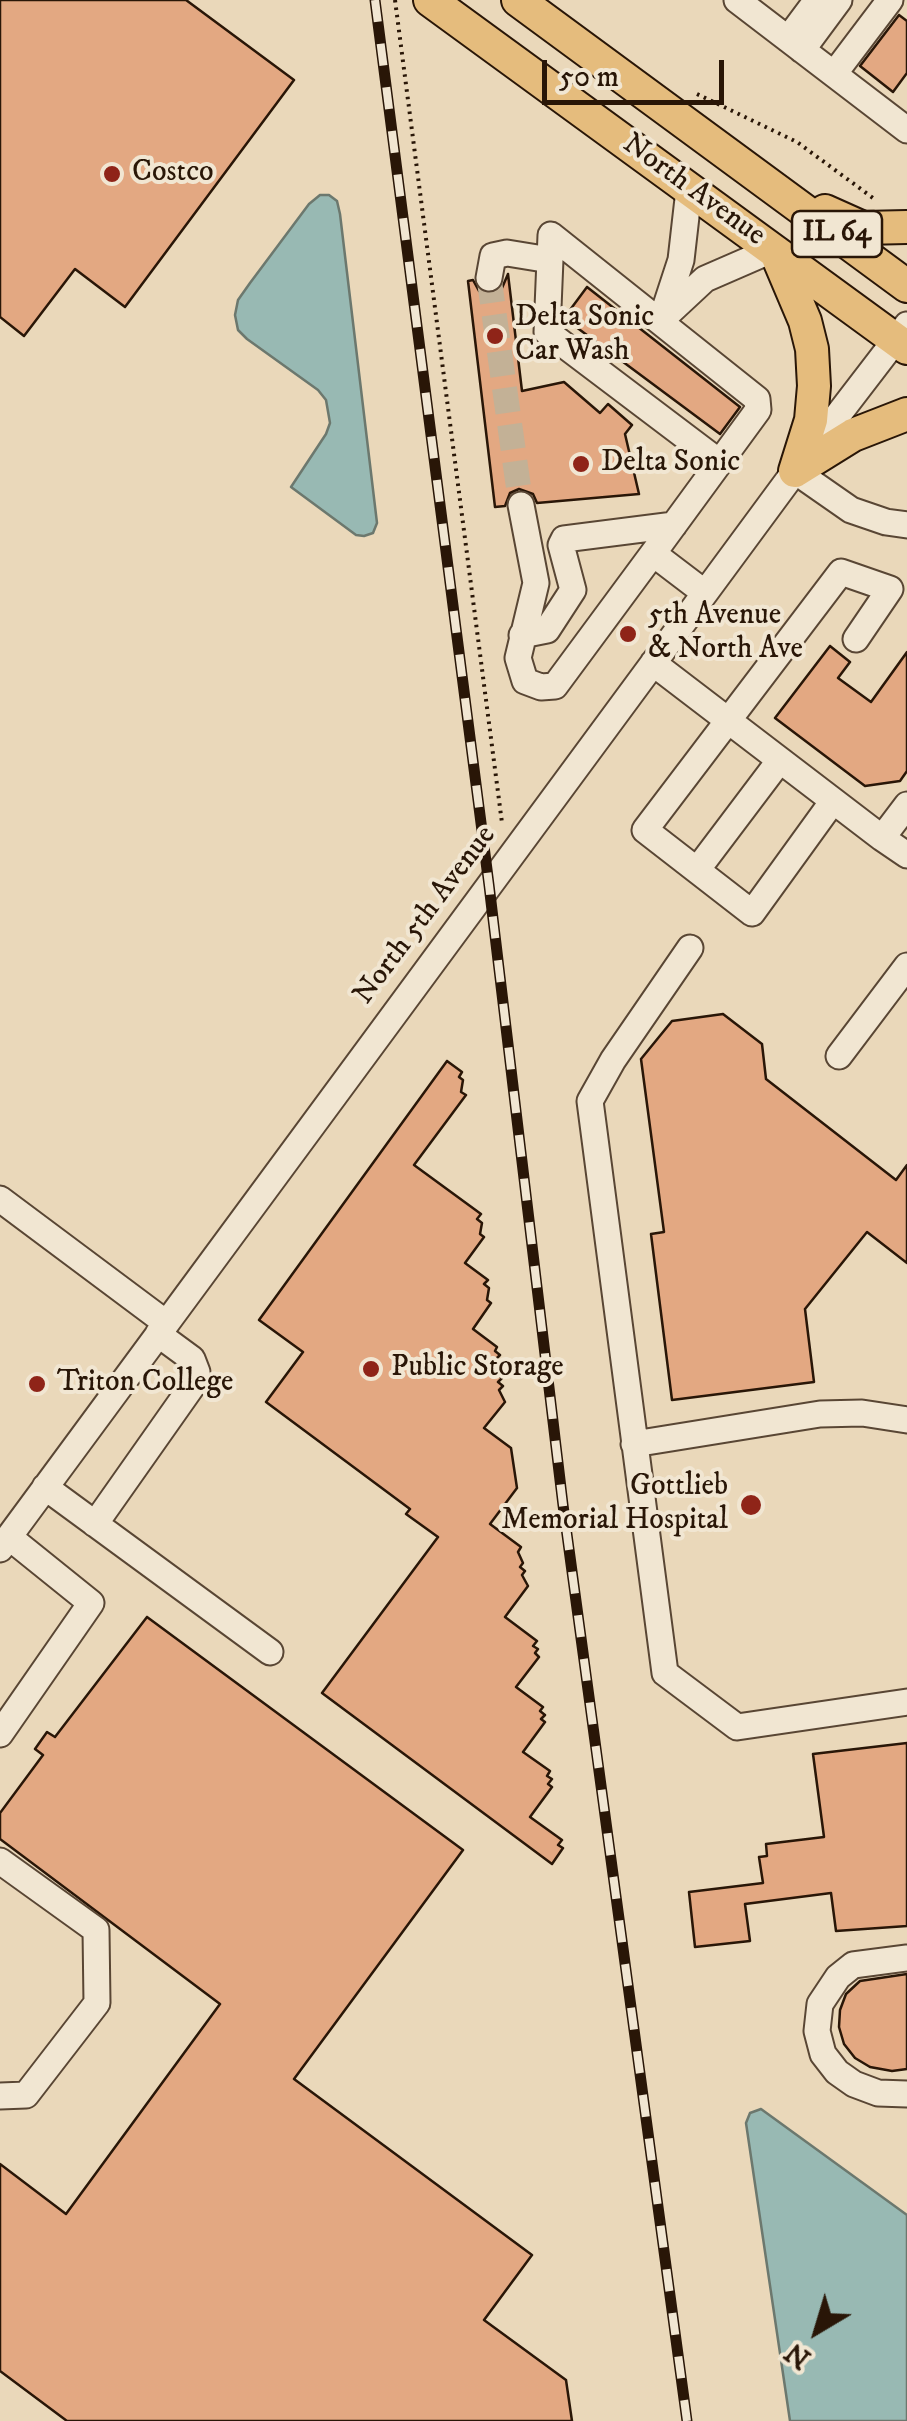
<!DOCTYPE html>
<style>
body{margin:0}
#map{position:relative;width:907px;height:2421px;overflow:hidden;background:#ead8ba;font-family:"IM FELL DW Pica",serif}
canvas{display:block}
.north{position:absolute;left:767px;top:2281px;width:100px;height:100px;-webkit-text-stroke:8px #f1e6d2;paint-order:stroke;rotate:218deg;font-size:28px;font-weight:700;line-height:40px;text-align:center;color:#291607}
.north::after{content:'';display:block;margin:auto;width:35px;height:45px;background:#291607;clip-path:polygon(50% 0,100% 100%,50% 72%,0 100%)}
.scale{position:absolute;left:542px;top:60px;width:182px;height:45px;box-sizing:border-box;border:5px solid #291607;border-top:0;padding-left:12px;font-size:30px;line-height:35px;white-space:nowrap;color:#291607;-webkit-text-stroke:8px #f1e6d2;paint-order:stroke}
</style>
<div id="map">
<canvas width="907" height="2421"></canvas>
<div class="north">N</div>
<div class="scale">50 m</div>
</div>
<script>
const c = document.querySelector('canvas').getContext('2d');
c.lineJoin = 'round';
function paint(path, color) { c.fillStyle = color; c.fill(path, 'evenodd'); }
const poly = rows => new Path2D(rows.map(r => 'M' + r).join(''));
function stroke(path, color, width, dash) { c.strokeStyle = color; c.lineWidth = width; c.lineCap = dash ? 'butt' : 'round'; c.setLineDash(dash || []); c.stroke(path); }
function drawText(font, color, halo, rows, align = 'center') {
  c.font = font + ' "IM FELL DW Pica",serif'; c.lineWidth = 8; c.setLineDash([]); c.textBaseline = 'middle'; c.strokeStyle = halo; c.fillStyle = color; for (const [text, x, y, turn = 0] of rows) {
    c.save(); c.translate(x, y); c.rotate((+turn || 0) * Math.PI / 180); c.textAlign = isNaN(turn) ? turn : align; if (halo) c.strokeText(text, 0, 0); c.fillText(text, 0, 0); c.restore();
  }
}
const water = poly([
 [320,195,329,195,337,201,340,214,377,523,373,533,364,536,356,535,291,487,326,434,330,423,326,400,318,390,247,339,238,330,235,315,238,300,250,283,309,204,320,195],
 [761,2109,907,2215,907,2421,790,2421,746,2123,750,2113,761,2109]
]);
paint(water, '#98b9b3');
stroke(water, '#6c786e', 2.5);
const building = poly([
 [0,0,186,0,294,80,125,307,75,269,24,336,0,317,0,0],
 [899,15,907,21,907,73,893,92,860,66,899,15],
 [508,274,522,391,564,382,600,413,608,404,632,425,625,434,639,494,537,503,533,494,519,489,510,493,505,506,495,507,468,281,473,280,479,291,494,294,502,288,508,274],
 [587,287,740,407,720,434,564,318,587,287],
 [830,646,850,662,838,678,871,702,907,652,907,771,900,781,865,786,775,718,830,646],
 [723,1014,762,1044,766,1079,896,1180,907,1165,907,1263,867,1232,805,1309,814,1382,672,1400,651,1234,664,1232,641,1059,672,1021,723,1014],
 [447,1061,462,1072,459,1077,463,1080,461,1092,466,1095,414,1165,481,1214,477,1219,482,1223,480,1234,484,1237,465,1263,488,1280,484,1284,489,1288,487,1300,491,1303,473,1329,497,1347,495,1351,500,1355,496,1359,501,1363,497,1367,501,1370,498,1375,502,1378,498,1382,503,1386,499,1390,505,1402,484,1428,511,1448,517,1488,490,1524,521,1547,518,1552,523,1563,520,1567,525,1571,522,1575,528,1586,505,1617,537,1641,533,1646,538,1649,535,1653,539,1657,516,1687,543,1707,540,1711,545,1715,541,1719,545,1722,523,1752,550,1771,547,1776,552,1779,548,1784,552,1787,530,1817,562,1840,558,1845,563,1848,552,1864,322,1693,438,1537,406,1514,410,1509,266,1402,303,1352,259,1320,447,1061],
 [147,1617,463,1850,294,2079,532,2255,484,2320,566,2380,572,2421,67,2421,0,2371,0,2164,66,2214,220,2004,0,1839,0,1813,43,1755,35,1749,47,1732,55,1737,147,1617],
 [907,1743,907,1926,836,1931,831,1893,745,1904,750,1941,695,1947,689,1892,763,1883,759,1857,767,1856,766,1844,824,1837,813,1754,907,1743],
 [907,1974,907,2069,892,2071,870,2067,855,2058,844,2044,839,2027,840,2010,846,1994,860,1981,907,1974]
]);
paint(building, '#e3a882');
stroke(building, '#291607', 2.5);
stroke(poly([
 [489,278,521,505]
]), '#c3b196', 25, [25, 12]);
const minor = poly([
 [737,0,907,130],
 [788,39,817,0],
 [802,50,839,0],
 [834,74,890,0],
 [489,278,493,256,507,253,550,260],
 [663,315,681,260,689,190],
 [661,320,705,279,774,249],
 [795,471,851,510,886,522,907,525],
 [521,505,536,583,518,658,525,681,541,687,555,686,657,548],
 [705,593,659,558,657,548,758,410,757,399,551,235,547,332,719,462],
 [522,635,547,630,573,590,561,545,564,539,674,525],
 [653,663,882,838,907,805],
 [833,801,752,913,645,830,841,572,890,589,856,639],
 [882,838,907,855],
 [697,870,780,760],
 [690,948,613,1060,590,1101,665,1673,737,1727,907,1702],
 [839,1056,907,966],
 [0,1199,166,1323],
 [634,1444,820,1414,862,1413,907,1420],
 [45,1487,270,1652],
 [95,1524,195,1382,197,1372,192,1359,158,1334],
 [0,1549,795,471,907,325],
 [0,1734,91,1603,9,1537],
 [0,1861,96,1930,97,2003,26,2095,0,2096],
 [907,1958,853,1965,838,1977,820,2004,817,2031,823,2054,837,2072,854,2084,878,2093,907,2094]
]);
const major = poly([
 [430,0,907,348],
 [518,0,907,286],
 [825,211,863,228,907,227],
 [777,255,805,321,812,349,814,386,811,420,795,471],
 [795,471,853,435,907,414]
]);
stroke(minor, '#594634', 29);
stroke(major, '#291607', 36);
stroke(poly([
 [395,0,502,823],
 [697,94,797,142,873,198]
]), '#291607', 4, [2.5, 5]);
stroke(minor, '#f1e6d2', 25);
stroke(major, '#e5bc7d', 32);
const rail = poly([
 [375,0,489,885,563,1505,687,2421]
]);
stroke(rail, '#291607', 11);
stroke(rail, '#f1e6d2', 8, [22]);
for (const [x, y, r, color] of [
 [112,174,10,"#8f2418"],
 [495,336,10,"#8f2418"],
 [581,464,10,"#8f2418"],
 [628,634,10,"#8f2418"],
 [371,1369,10,"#8f2418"],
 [37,1384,10,"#8f2418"],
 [751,1505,12,"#8f2418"]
]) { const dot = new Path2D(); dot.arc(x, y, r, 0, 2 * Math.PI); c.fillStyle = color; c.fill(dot); stroke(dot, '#f1e6d2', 4); }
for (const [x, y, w] of [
 [837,234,90]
]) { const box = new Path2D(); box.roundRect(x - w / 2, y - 23, w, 46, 8); c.fillStyle = '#f1e6d2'; c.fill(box); stroke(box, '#291607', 2.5); }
drawText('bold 28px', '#291607', null, [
 ["IL 64",837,234]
]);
drawText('30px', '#291607', '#f1e6d2', [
 ["Costco",132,174],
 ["Delta Sonic",515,319],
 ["Car Wash",515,353],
 ["Delta Sonic",601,464],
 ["5th Avenue",648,617],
 ["& North Ave",648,651],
 ["Public Storage",391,1369],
 ["Triton College",57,1384],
 ["Gottlieb",728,1488,"right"],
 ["Memorial Hospital",728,1522,"right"]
], 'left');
drawText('30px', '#291607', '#f1e6d2', [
 ["North Avenue",693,191,36],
 ["North 5th Avenue",426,916,-53]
]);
</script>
